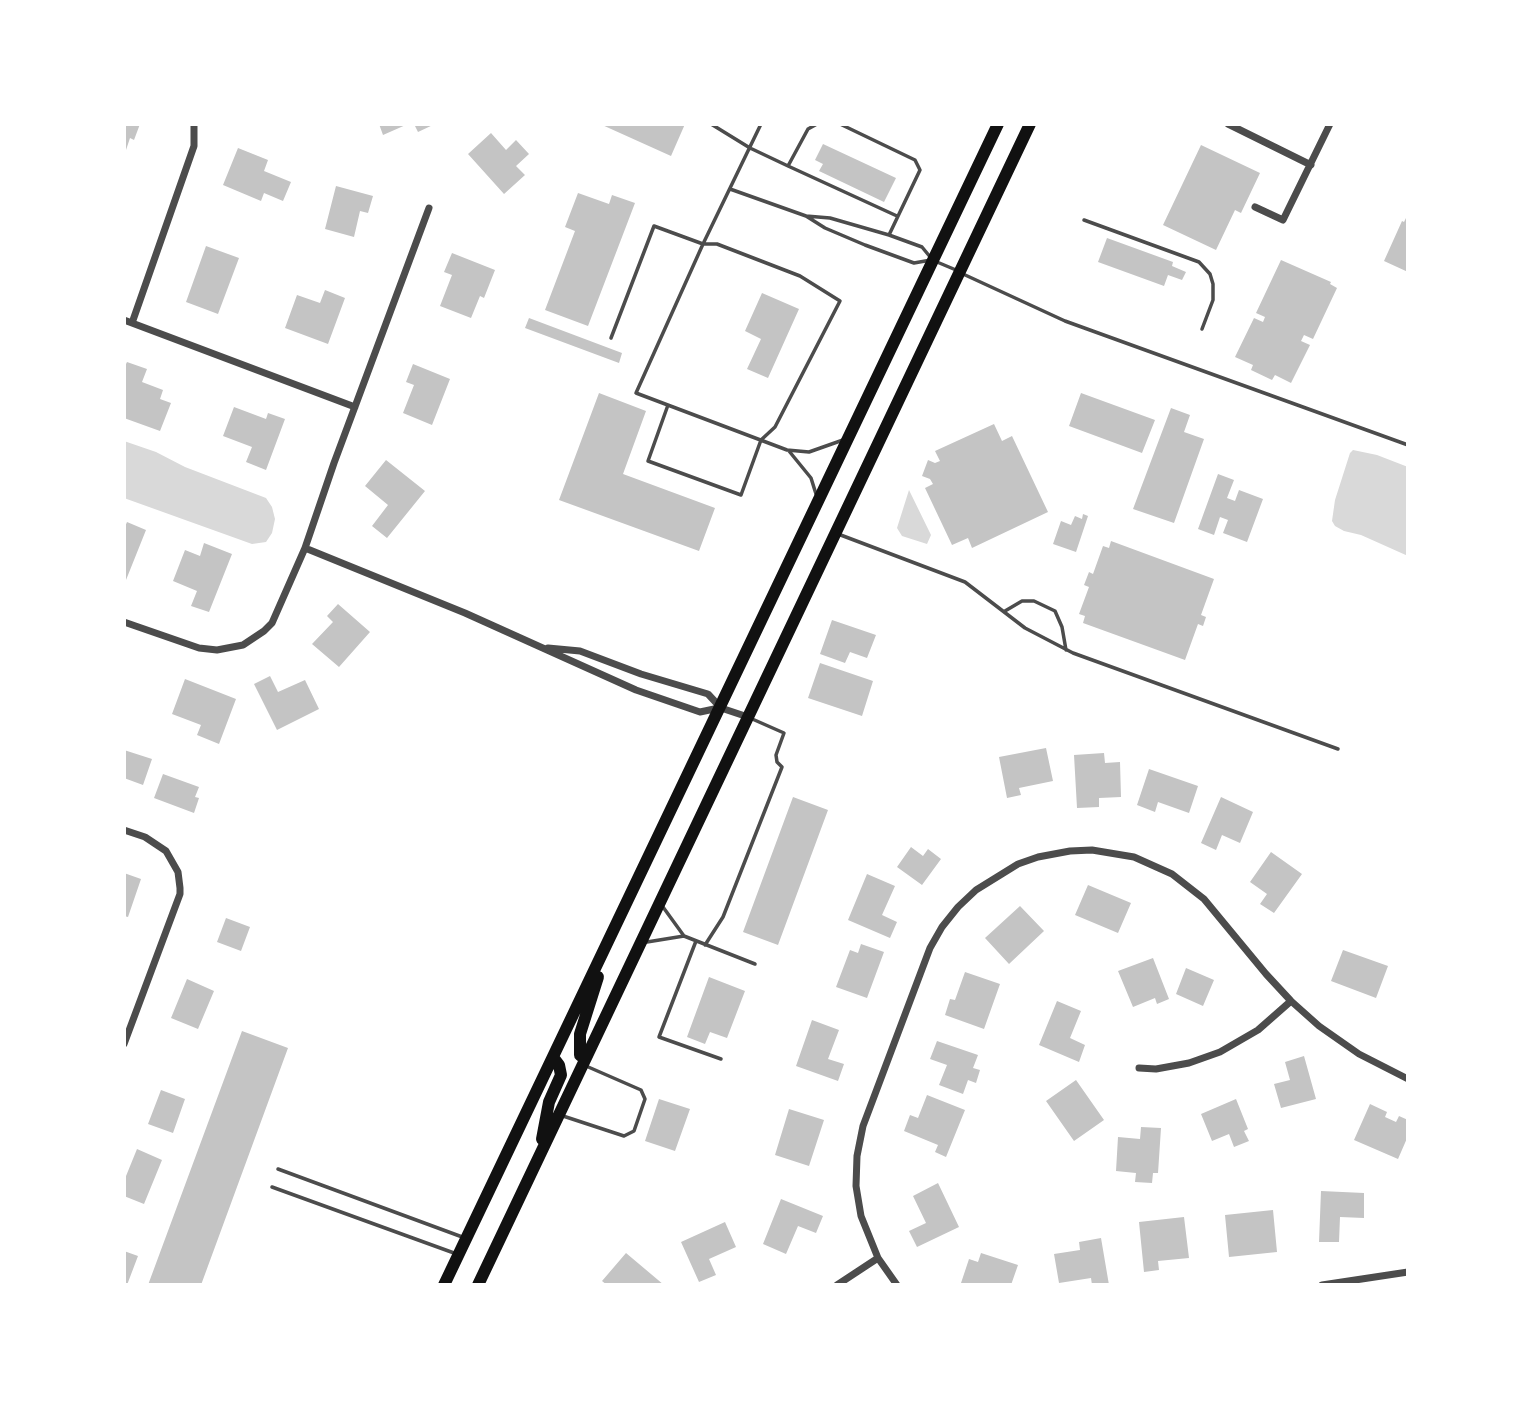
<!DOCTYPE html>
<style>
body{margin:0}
#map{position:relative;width:1532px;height:1409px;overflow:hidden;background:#fff;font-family:"Zilla Slab",serif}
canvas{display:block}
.frame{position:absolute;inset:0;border:126px solid #fff;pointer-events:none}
</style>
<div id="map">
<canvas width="1532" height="1409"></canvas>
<div class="frame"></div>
</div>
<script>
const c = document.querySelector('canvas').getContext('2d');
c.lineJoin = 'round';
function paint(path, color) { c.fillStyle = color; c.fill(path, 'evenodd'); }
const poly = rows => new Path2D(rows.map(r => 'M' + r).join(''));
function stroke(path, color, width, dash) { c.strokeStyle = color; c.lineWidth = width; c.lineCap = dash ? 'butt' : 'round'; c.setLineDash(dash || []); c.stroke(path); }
paint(poly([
 [124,441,156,452,185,467,266,498,272,507,275,519,272,533,266,542,252,544,124,498],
 [1353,450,1377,455,1408,467,1408,556,1361,535,1344,531,1335,526,1332,521,1335,500,1350,453],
 [909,490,931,535,927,544,902,536,897,528]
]), '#d9d9d9');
paint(poly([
 [124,124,140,124,134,140,130,138,125,153],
 [379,124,408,124,383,135],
 [414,124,435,124,418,132],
 [600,124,685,124,671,156],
 [491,133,506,150,516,140,529,154,516,166,525,175,504,194,468,154],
 [823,144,896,178,884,202,819,171,823,164,815,160],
 [1201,145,1260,173,1241,213,1235,210,1216,250,1163,225],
 [238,148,268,160,264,171,291,182,283,201,264,193,261,201,223,185],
 [336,186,373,196,368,213,360,211,354,237,325,229],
 [578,193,609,204,612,195,635,203,588,326,545,310,575,231,565,227],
 [1408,214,1408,272,1384,261,1402,221,1404,222],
 [1107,238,1173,262,1172,266,1186,272,1182,280,1168,275,1164,286,1098,262],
 [206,246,239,258,218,314,186,302],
 [452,253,495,270,484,298,480,296,471,318,440,306,452,275,444,272],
 [1281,260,1331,282,1330,284,1337,288,1313,339,1304,335,1301,341,1310,345,1291,383,1275,375,1272,380,1251,370,1253,365,1235,357,1254,318,1263,322,1265,317,1256,313],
 [325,290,345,298,328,344,285,328,297,295,320,303],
 [762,293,799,309,768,378,747,369,761,339,745,331],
 [529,318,622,353,619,363,525,328],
 [127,362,147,369,142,382,163,390,160,399,171,403,160,431,124,418,124,368],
 [413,364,450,379,432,425,403,413,414,385,406,382],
 [599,393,646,411,623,474,715,508,699,551,559,500],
 [1081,393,1155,420,1142,453,1069,426],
 [234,407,266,419,268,413,285,419,266,470,246,462,252,447,223,436],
 [1171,408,1190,415,1184,432,1204,439,1174,523,1133,509],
 [994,424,1002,441,1012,436,1048,512,972,548,968,538,952,545,925,488,933,484,930,479,922,476,928,460,935,463,940,461,935,451],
 [386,460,425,491,387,538,372,526,388,505,365,486],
 [1218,474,1234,480,1227,498,1235,501,1239,490,1263,499,1247,542,1223,533,1228,520,1220,517,1214,535,1198,529],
 [1083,514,1088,516,1076,552,1053,544,1061,521,1071,525,1075,516,1082,519],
 [127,522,146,530,126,580,124,579,124,529],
 [1111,541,1214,579,1201,615,1206,617,1203,626,1198,624,1185,660,1083,623,1085,616,1079,614,1089,587,1084,585,1089,572,1093,574,1103,546,1109,548],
 [204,543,232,554,209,612,191,606,197,591,173,581,185,550,200,556],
 [338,604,370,632,339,667,312,644,333,622,327,616],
 [832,620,876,635,867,658,850,652,845,663,820,654],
 [820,663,873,681,862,716,808,698],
 [270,676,278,692,305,680,319,709,277,730,254,684],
 [185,679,236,699,219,744,197,735,201,725,172,714],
 [1046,748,1053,781,1019,788,1021,795,1007,798,999,757],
 [124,750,152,759,143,785,124,778],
 [1104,753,1105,763,1120,762,1121,797,1099,798,1099,807,1077,808,1074,755],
 [1149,769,1198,786,1189,813,1158,802,1155,812,1137,805],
 [163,774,199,787,195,797,199,798,194,813,154,798],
 [793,797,828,810,778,945,743,932],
 [1221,797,1253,812,1240,843,1222,835,1216,850,1201,843],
 [911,847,923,856,928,849,941,859,922,885,897,867],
 [1271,852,1302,874,1274,913,1260,904,1267,894,1250,882],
 [124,873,141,879,128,917,124,916],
 [867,874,895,886,882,915,897,922,890,938,848,920],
 [1088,885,1131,903,1118,933,1075,915],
 [1020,906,1044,931,1009,964,985,938],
 [226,918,250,927,241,951,217,942],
 [861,944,884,952,867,998,836,987,850,950,858,953],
 [1343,950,1388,966,1376,998,1331,981],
 [1153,958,1169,999,1157,1004,1155,998,1133,1007,1118,971],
 [1186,968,1214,980,1203,1006,1176,994],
 [965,972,1000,984,984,1029,945,1015,950,999,955,1000],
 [709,977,745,991,727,1038,710,1032,705,1044,687,1037],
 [187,979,214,991,198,1029,171,1018],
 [1057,1001,1081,1011,1070,1038,1085,1045,1079,1062,1039,1045],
 [812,1020,839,1030,828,1059,844,1064,838,1081,796,1066],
 [242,1031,288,1048,201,1285,148,1285],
 [937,1041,978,1055,973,1068,980,1070,976,1083,968,1080,963,1094,939,1085,947,1065,930,1059],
 [1304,1056,1316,1099,1281,1108,1274,1084,1290,1080,1285,1062],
 [1076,1080,1104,1120,1074,1141,1046,1101],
 [161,1090,185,1099,173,1133,148,1124],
 [927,1095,965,1110,946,1157,935,1152,938,1145,904,1131,910,1115,918,1118],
 [659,1099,690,1109,675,1151,645,1141],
 [1236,1099,1248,1129,1244,1131,1249,1141,1234,1147,1229,1134,1212,1141,1201,1114],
 [1370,1104,1387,1112,1385,1117,1396,1122,1399,1116,1408,1120,1408,1136,1398,1159,1354,1140],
 [789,1109,824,1120,809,1166,775,1155],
 [1141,1127,1161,1128,1158,1173,1153,1173,1152,1183,1135,1182,1136,1173,1116,1171,1118,1137,1140,1139],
 [137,1149,162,1160,144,1204,124,1196,124,1181],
 [938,1183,959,1227,917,1247,909,1231,926,1223,913,1196],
 [1321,1191,1364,1193,1364,1218,1340,1217,1339,1242,1319,1242],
 [781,1199,823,1216,816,1233,798,1226,786,1254,763,1244],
 [1273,1210,1277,1252,1229,1257,1225,1215],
 [1184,1217,1189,1258,1158,1261,1159,1270,1144,1272,1139,1222],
 [725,1222,736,1247,709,1259,716,1275,699,1282,681,1242],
 [1101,1238,1109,1285,1092,1285,1091,1278,1059,1283,1054,1254,1080,1250,1079,1242],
 [124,1251,138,1256,127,1285,124,1285],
 [626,1253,664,1285,607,1285,602,1281],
 [981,1253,1018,1265,1011,1285,967,1285,961,1283,969,1259,978,1262]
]), '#c4c4c4');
stroke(poly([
 [711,124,750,148,788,166],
 [761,124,703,244,636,393,787,450,809,452,843,440],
 [817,124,808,129,788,166,897,216],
 [840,124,915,160,920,170,889,235],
 [730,189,806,216,825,228,865,245,914,263,931,260],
 [806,216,830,218,889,235,922,247,931,258],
 [1084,220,1199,262,1210,274,1213,284,1213,300,1202,329],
 [937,262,956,270],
 [963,274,1065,321,1408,445],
 [611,338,654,226,703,244,717,244,800,276,840,301,775,427,761,440,741,495,648,461,668,405],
 [789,451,811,478,816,494],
 [838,534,965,582,1025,628,1073,653,1338,749],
 [1005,611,1022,601,1034,601,1055,611,1062,627,1066,650],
 [663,907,684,936],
 [696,941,659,1037,721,1059],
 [647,942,684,936,755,964],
 [705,945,723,917,782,767,777,762,776,755,784,733,750,718],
 [560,1115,624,1136,634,1131,645,1099,641,1090,586,1066],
 [278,1169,465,1238],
 [272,1187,454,1253]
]), '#4c4c4c', 3.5);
stroke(poly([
 [1228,124,1311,165],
 [1255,207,1283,220,1330,124],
 [124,320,355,407],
 [132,323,194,146,194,124],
 [305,548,465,613,636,690,700,712,719,708],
 [124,622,199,648,217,650,243,645,264,631,272,623,305,548,334,463,429,208],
 [548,648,580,651,641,674,708,694,721,708,748,717],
 [124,830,145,837,166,851,178,872,180,888,180,894,124,1044],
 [1139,1068,1156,1069,1189,1063,1220,1052,1258,1030,1291,1001],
 [837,1285,878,1258],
 [897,1285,878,1258,861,1216,856,1186,857,1156,863,1126,930,948,942,927,958,907,976,890,1018,864,1038,857,1070,851,1092,850,1134,857,1172,874,1204,899,1266,974,1291,1001,1319,1026,1359,1054,1408,1079],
 [1322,1285,1408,1272]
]), '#4c4c4c', 7);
stroke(poly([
 [585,1059,580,1055,580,1034,598,977],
 [542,1139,549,1102,561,1075,559,1065,553,1057],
 [444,1285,998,124],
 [478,1285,1030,124]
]), '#111', 12);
</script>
